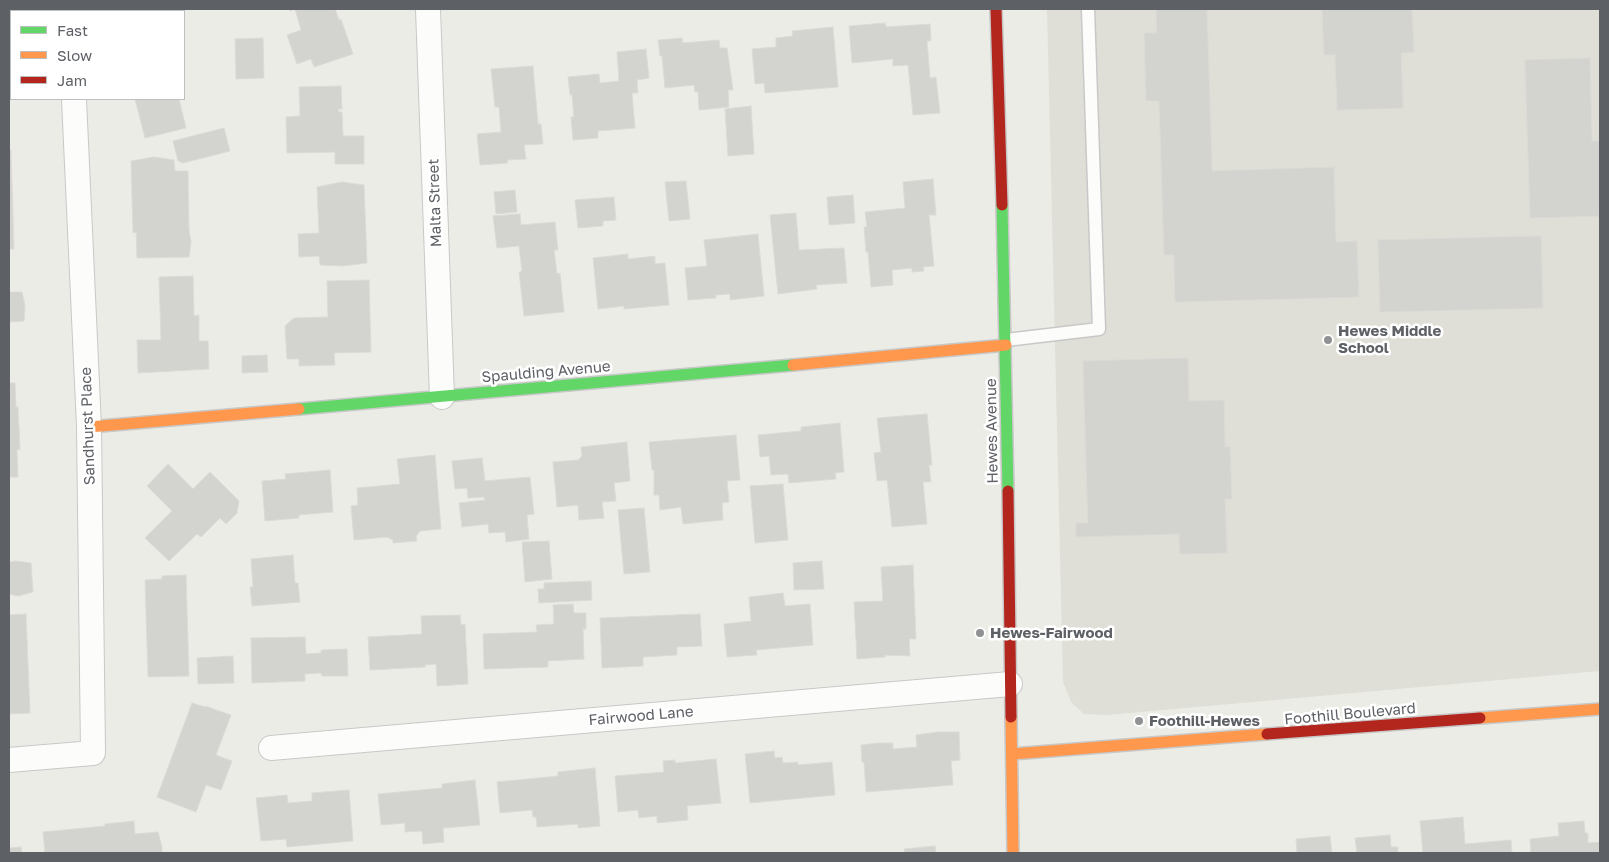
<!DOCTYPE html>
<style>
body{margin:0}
#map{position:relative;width:1609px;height:862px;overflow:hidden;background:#ecece7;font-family:"Golos Text",sans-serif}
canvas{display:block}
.frame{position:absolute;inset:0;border:10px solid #5d6065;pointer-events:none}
.legend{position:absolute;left:10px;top:10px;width:175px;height:90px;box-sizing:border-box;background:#fff;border:1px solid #bebfc1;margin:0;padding:6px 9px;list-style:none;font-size:15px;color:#5d6065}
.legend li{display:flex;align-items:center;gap:10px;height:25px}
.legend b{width:25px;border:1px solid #bebfc1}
</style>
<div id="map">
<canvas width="1609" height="862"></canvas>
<div class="frame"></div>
<ul class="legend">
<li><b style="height:6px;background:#63d668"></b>Fast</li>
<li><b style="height:6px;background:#ff974d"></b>Slow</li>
<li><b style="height:6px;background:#b3261e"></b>Jam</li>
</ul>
</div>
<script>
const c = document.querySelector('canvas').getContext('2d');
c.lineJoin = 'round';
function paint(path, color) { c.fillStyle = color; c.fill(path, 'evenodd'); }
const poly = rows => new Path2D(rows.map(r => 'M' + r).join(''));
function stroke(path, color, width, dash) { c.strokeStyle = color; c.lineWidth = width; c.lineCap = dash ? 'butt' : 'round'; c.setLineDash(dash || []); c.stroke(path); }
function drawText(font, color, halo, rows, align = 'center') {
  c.font = font + ' "Golos Text",sans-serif'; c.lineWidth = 5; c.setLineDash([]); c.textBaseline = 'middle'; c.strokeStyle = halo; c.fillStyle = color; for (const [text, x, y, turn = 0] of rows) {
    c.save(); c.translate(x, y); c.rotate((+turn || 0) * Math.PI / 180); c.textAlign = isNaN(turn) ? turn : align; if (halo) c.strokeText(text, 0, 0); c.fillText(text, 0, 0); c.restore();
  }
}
paint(poly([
 [1047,9,1600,9,1600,671,1107,715,1084,714,1071,702,1063,682]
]), '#dfded7');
const building = poly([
 [144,9,178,9,179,11,145,11,144,9],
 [289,9,335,9,339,20,341,19,353,54,314,67,311,59,297,64,287,35,301,30,295,9,290,11,289,9],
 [1156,9,1207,9,1212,171,1334,167,1336,242,1357,241,1359,297,1175,302,1174,255,1164,255,1159,101,1146,101,1144,33,1157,33,1156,9],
 [1322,9,1412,9,1414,52,1401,53,1403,108,1337,110,1335,55,1324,55,1322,9],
 [885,23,886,27,930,24,931,41,927,41,930,78,936,77,940,113,913,115,908,65,893,66,893,59,852,63,849,26,885,23],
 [833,27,838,87,765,93,764,83,755,84,752,49,776,47,776,38,793,36,792,31,833,27],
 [263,38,264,78,236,79,235,39,263,38],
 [682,38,683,43,719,40,720,48,727,48,733,90,728,90,729,107,699,110,698,92,695,92,694,85,665,88,662,56,660,56,658,40,682,38],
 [646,49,649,78,637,80,638,93,632,93,635,128,598,131,598,138,573,140,571,117,574,117,572,95,570,95,568,77,599,74,600,83,619,81,617,52,646,49],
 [1590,58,1592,141,1600,141,1600,216,1530,218,1525,60,1590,58],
 [533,66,538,124,541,124,543,144,524,145,526,159,507,160,508,163,480,165,477,134,501,132,499,107,495,107,491,69,533,66],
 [341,86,342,109,338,109,339,112,342,112,343,136,364,136,364,164,335,164,335,152,287,153,286,117,300,116,299,87,341,86],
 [135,99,179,99,186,128,145,138,135,99],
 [751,106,754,154,728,156,725,109,751,106],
 [224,128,230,151,183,163,178,161,173,141,224,128],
 [9,150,11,150,14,249,9,249,9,150],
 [154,157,174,160,175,171,188,171,189,230,191,242,189,257,137,258,136,232,133,233,131,161,154,157],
 [933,179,936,215,929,215,934,266,923,267,924,271,912,272,912,268,892,270,893,285,871,287,868,252,866,252,864,227,867,227,865,212,905,208,903,182,933,179],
 [686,181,690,219,669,221,665,182,686,181],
 [342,182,364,185,367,263,343,266,320,265,319,256,299,257,298,234,319,233,317,187,342,182],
 [515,190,517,212,496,214,494,192,515,190],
 [853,195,855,223,829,225,827,197,853,195],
 [614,197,616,220,603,221,603,226,578,228,575,200,614,197],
 [796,213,799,250,844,248,847,283,816,285,817,289,778,294,770,215,796,213],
 [520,214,521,225,555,222,558,250,554,250,557,274,560,273,564,312,524,316,519,272,522,271,519,246,497,248,493,216,520,214],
 [758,234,764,296,730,300,730,294,716,295,716,298,688,300,685,268,707,266,704,240,758,234],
 [1541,236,1543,308,1380,312,1378,240,1541,236],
 [628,254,628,259,655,256,655,264,665,263,669,305,624,309,624,306,598,309,593,258,628,254],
 [193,276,194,316,199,315,199,341,208,341,209,369,138,373,137,340,161,340,159,277,193,276],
 [369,280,371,352,334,353,335,365,299,366,299,359,287,359,285,326,294,318,328,317,327,281,369,280],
 [9,292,22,292,25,306,24,321,9,322,9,292],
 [267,355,268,372,242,373,242,356,267,355],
 [1188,358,1189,401,1224,400,1225,447,1230,447,1232,499,1225,499,1227,553,1180,554,1179,534,1076,537,1076,523,1088,523,1083,361,1188,358],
 [9,383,15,383,16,407,18,407,20,449,17,450,18,477,9,477,9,383],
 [927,414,932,465,929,465,931,482,923,482,927,524,892,527,887,480,877,481,874,453,881,452,877,418,927,414],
 [840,423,844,472,835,473,836,479,789,483,788,474,771,475,769,456,760,457,758,435,801,431,801,427,840,423],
 [736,435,740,480,727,481,729,502,722,503,723,520,683,524,681,507,660,510,659,495,654,495,654,470,652,470,649,442,736,435],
 [627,442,630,481,614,483,616,501,602,502,604,518,579,520,578,505,557,507,553,462,578,460,582,456,581,447,627,442],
 [435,455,441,529,420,531,416,536,417,541,393,543,393,540,387,537,354,540,351,506,358,505,357,488,400,484,397,459,435,455],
 [482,458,485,481,530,477,534,514,527,515,529,539,506,542,505,532,489,533,488,524,462,527,459,503,485,500,484,497,468,498,467,488,455,489,452,461,482,458],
 [168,464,193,489,210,472,239,501,237,513,226,524,220,518,201,537,197,534,169,561,145,538,172,511,147,486,168,464],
 [330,470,333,512,299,515,299,518,265,521,262,481,286,479,285,474,330,470],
 [783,484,788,540,755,543,750,486,783,484],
 [644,508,650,572,624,574,618,510,644,508],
 [549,541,552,579,525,582,522,542,549,541],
 [293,555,295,583,298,583,300,602,252,606,250,587,253,587,251,559,293,555],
 [16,561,31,563,33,592,18,596,9,594,9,562,16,561],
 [822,561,824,589,794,590,793,563,822,561],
 [913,565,916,639,909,639,910,656,885,655,885,657,857,659,854,602,883,601,881,567,913,565],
 [186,575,189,676,148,677,145,580,162,579,162,576,186,575],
 [591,581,592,600,539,603,538,589,544,589,544,583,591,581],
 [783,593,785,606,810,604,813,645,756,650,757,655,727,657,724,624,751,621,749,597,783,593],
 [573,604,574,613,586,613,586,629,583,629,584,659,548,661,548,667,484,669,483,634,537,632,536,625,554,624,553,605,573,604],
 [26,614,30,713,9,714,9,615,26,614],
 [700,614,702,646,677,647,677,655,643,657,643,666,602,668,600,618,700,614],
 [460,615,461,625,465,624,468,684,437,686,436,664,425,665,425,667,370,670,368,637,422,634,421,616,460,615],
 [305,637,306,654,321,653,321,650,347,649,348,676,322,676,321,673,305,674,305,681,252,683,251,638,305,637],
 [233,656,234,683,198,684,197,658,233,656],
 [192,703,205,707,205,706,231,715,216,755,232,761,221,790,206,785,196,812,157,797,192,703],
 [938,732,959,732,960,760,951,761,953,785,866,792,864,762,862,762,861,745,878,743,893,743,893,749,917,747,916,735,938,732],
 [774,751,775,758,782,757,783,763,798,762,798,765,832,762,835,795,750,803,745,754,774,751],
 [716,759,721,803,687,806,688,820,657,823,657,816,639,818,638,810,618,812,615,776,664,772,663,761,675,760,675,763,716,759],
 [595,768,600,826,578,828,578,824,537,827,536,817,533,817,532,810,500,813,497,782,558,776,558,772,595,768],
 [475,780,480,825,443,828,444,842,423,844,422,831,405,832,405,823,381,825,378,794,442,788,442,784,475,780],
 [349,790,353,841,287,847,286,839,261,841,256,798,287,795,288,803,312,801,312,793,349,790],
 [1463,817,1465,844,1511,840,1512,853,1420,853,1423,853,1420,821,1463,817],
 [134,821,135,834,158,832,162,847,162,853,45,853,43,832,105,826,105,824,134,821],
 [1584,821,1585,833,1588,833,1588,843,1600,842,1600,853,1531,853,1530,839,1559,836,1558,823,1584,821],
 [1390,835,1391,847,1398,847,1398,853,1357,853,1355,838,1390,835],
 [1330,836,1332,853,1297,853,1296,839,1330,836],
 [935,846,936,853,905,853,904,849,935,846],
 [21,847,22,853,9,853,9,848,21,847]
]);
paint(building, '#d3d3d0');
stroke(building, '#dcdad6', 1);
const lane = poly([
 [1006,340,1099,329,1088,9]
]);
const street = poly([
 [52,9,53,11],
 [428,9,442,397],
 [271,748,1010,684],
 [9,760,93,753,89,427,74,99]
]);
const fast = poly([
 [1002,205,1008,491],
 [299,409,793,365]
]);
const slow = poly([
 [793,365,1006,345],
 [89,427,299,409],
 [1011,717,1013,853],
 [1480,718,1600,709],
 [1012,754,1267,734]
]);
const jam = poly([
 [996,9,1002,205],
 [1008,491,1011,717],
 [1267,734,1480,718]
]);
stroke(lane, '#c8c8c8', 15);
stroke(street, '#c8c8c8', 26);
stroke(fast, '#c8c8c8', 14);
stroke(slow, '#c8c8c8', 14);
stroke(jam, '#c8c8c8', 14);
stroke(lane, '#fcfcfb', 12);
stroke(street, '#fcfcfb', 24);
stroke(fast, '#63d668', 11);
stroke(slow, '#ff974d', 11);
stroke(jam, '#b3261e', 11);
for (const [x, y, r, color] of [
 [1328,340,5,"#8f9192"],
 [980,633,5,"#8f9192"],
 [1139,721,5,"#8f9192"]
]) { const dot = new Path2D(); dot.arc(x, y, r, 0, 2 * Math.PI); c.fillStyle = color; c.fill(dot); stroke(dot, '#fff', 2); }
drawText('15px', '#5d6065', '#fff', [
 ["Malta Street",435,203,-92],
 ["Spaulding Avenue",546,372,-5],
 ["Sandhurst Place",88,426,-92],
 ["Hewes Avenue",992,431,-91],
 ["Foothill Boulevard",1350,714,-5],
 ["Fairwood Lane",641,716,-5]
]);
drawText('bold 15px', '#5d6065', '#fff', [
 ["Hewes Middle",1338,331],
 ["School",1338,348],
 ["Hewes-Fairwood",990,633],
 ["Foothill-Hewes",1149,721]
], 'left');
</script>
